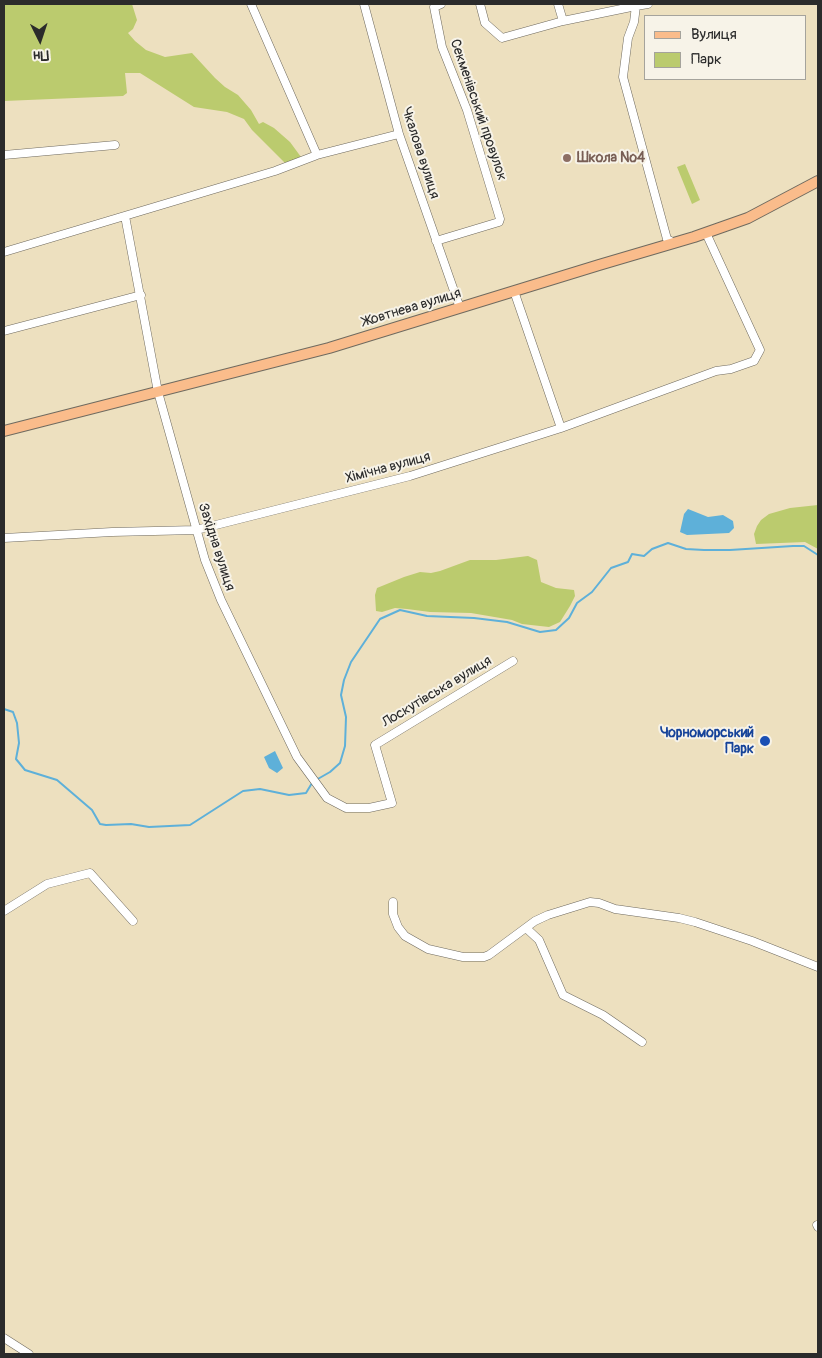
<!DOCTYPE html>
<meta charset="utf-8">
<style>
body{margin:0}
#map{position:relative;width:822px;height:1358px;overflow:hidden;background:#ede0bf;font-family:Pangolin,sans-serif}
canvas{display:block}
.frame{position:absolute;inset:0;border:5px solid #2b2b2b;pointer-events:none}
.legend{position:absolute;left:644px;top:15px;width:162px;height:65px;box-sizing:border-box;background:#f7f3e8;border:1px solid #a5a39c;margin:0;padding:6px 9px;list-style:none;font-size:15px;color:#2b2b2b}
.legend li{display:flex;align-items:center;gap:10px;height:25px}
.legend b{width:25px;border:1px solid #a5a39c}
.north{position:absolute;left:15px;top:15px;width:50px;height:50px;-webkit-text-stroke:4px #f7f3e8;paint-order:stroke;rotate:176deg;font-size:14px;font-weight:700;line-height:20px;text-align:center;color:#2b2b2b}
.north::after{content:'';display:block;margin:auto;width:18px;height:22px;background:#2b2b2b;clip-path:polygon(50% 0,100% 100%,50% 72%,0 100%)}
</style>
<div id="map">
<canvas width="822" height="1358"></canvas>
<div class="frame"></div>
<ul class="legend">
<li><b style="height:6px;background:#fabc8b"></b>Вулиця</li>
<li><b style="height:14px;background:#bbcb6e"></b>Парк</li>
</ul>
<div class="north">Пн</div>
</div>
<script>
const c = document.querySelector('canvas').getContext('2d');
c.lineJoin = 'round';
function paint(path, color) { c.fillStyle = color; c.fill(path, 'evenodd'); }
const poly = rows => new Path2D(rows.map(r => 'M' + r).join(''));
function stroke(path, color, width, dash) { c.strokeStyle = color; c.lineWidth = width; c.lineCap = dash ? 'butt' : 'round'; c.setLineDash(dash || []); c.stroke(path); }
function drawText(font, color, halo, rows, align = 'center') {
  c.font = font + ' Pangolin,sans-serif'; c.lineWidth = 4; c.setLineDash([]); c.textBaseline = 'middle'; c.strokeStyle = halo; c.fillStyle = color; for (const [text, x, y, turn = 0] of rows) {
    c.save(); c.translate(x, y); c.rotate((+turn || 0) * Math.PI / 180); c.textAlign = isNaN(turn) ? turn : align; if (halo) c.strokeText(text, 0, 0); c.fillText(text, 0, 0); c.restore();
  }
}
paint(poly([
 [4,4,132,4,137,20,133,29,128,33,135,41,146,50,165,57,192,53,215,78,225,87,238,95,251,110,259,124,263,122,274,128,290,142,301,157,285,163,252,130,244,119,227,112,194,107,140,73,125,73,127,93,123,96,4,101],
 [685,164,700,200,692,204,677,167],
 [818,505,818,549,805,542,756,544,754,534,757,526,761,520,769,514,790,508],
 [528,556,537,560,541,582,556,588,574,590,575,596,570,606,560,622,549,627,522,624,512,620,471,613,430,612,407,609,395,608,382,612,376,611,375,595,377,588,404,577,420,572,431,573,440,571,470,560,496,560]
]), '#bbcb6e');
paint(poly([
 [688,509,708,517,723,515,733,521,734,528,729,533,687,535,680,532,684,514],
 [275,751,283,768,277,773,269,768,264,757]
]), '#5eb0d9');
stroke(poly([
 [4,709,13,712,17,723,19,743,16,759,25,770,57,780,92,810,100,824,106,825,131,824,149,827,190,825,243,791,260,789,289,795,306,793,312,783],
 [316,780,330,772,340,763,345,746,346,717,341,695,344,680,351,662,380,619,400,610,427,616,474,618,507,622,540,632,556,630,569,618,577,603,592,592,611,568,628,562,632,554,644,556,652,549,668,543,686,549,704,550,730,550,793,546,804,546,818,555]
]), '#5eb0d9', 2);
const minor = poly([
 [251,4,317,155],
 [364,4,399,134,460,308],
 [480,4,485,23,502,38,563,21,636,6,635,4],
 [558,4,563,21],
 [648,4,636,6,634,22,628,38,623,77,667,239,674,243],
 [4,155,115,145],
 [125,216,158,392,205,560,221,600,297,757,327,798,346,808,369,808,392,803,375,745,513,661],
 [436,241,499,222,500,219,467,110,442,47,434,7,441,4],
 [4,252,275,171,317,155,399,134],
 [514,291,561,428],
 [4,331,141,295],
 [4,538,112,532,196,530,410,476,561,428,716,371,731,369,754,361,760,350,706,233],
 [393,902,393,914,398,927,405,936,428,949,463,957,484,957,489,955,535,921,548,915,590,902,599,903,615,909,679,918,695,922,752,941,818,967],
 [4,911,47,884,90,873,133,921],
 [526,928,539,940,563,995,603,1015,642,1042],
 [817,1225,818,1227],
 [4,1338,29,1354]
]);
const major = poly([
 [4,431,329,348,599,265,694,237,748,218,818,181]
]);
stroke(minor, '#6f6a5f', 9);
stroke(major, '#6f6a5f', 12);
stroke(minor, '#fff', 8);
stroke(major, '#fabc8b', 10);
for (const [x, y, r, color] of [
 [567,158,5,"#8d6e63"],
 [765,741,6,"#1a4fb4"]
]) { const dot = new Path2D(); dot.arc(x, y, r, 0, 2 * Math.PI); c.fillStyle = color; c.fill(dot); stroke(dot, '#f7f3e8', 2); }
drawText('14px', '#2b2b2b', '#f7f3e8', [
 ["Секменівський провулок",478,110,71],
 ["Чкалова вулиця",420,153,72],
 ["Жовтнева вулиця",412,308,-17],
 ["Хімічна вулиця",388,468,-15],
 ["Західна вулиця",216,547,72],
 ["Лоскутівська вулиця",437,692,-31]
]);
drawText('bold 14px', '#785e54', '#f7f3e8', [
 ["Школа №4",577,158]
], 'left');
drawText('bold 14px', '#164399', '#f7f3e8', [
 ["Чорноморський",754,733],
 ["Парк",754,749]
], 'right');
</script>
